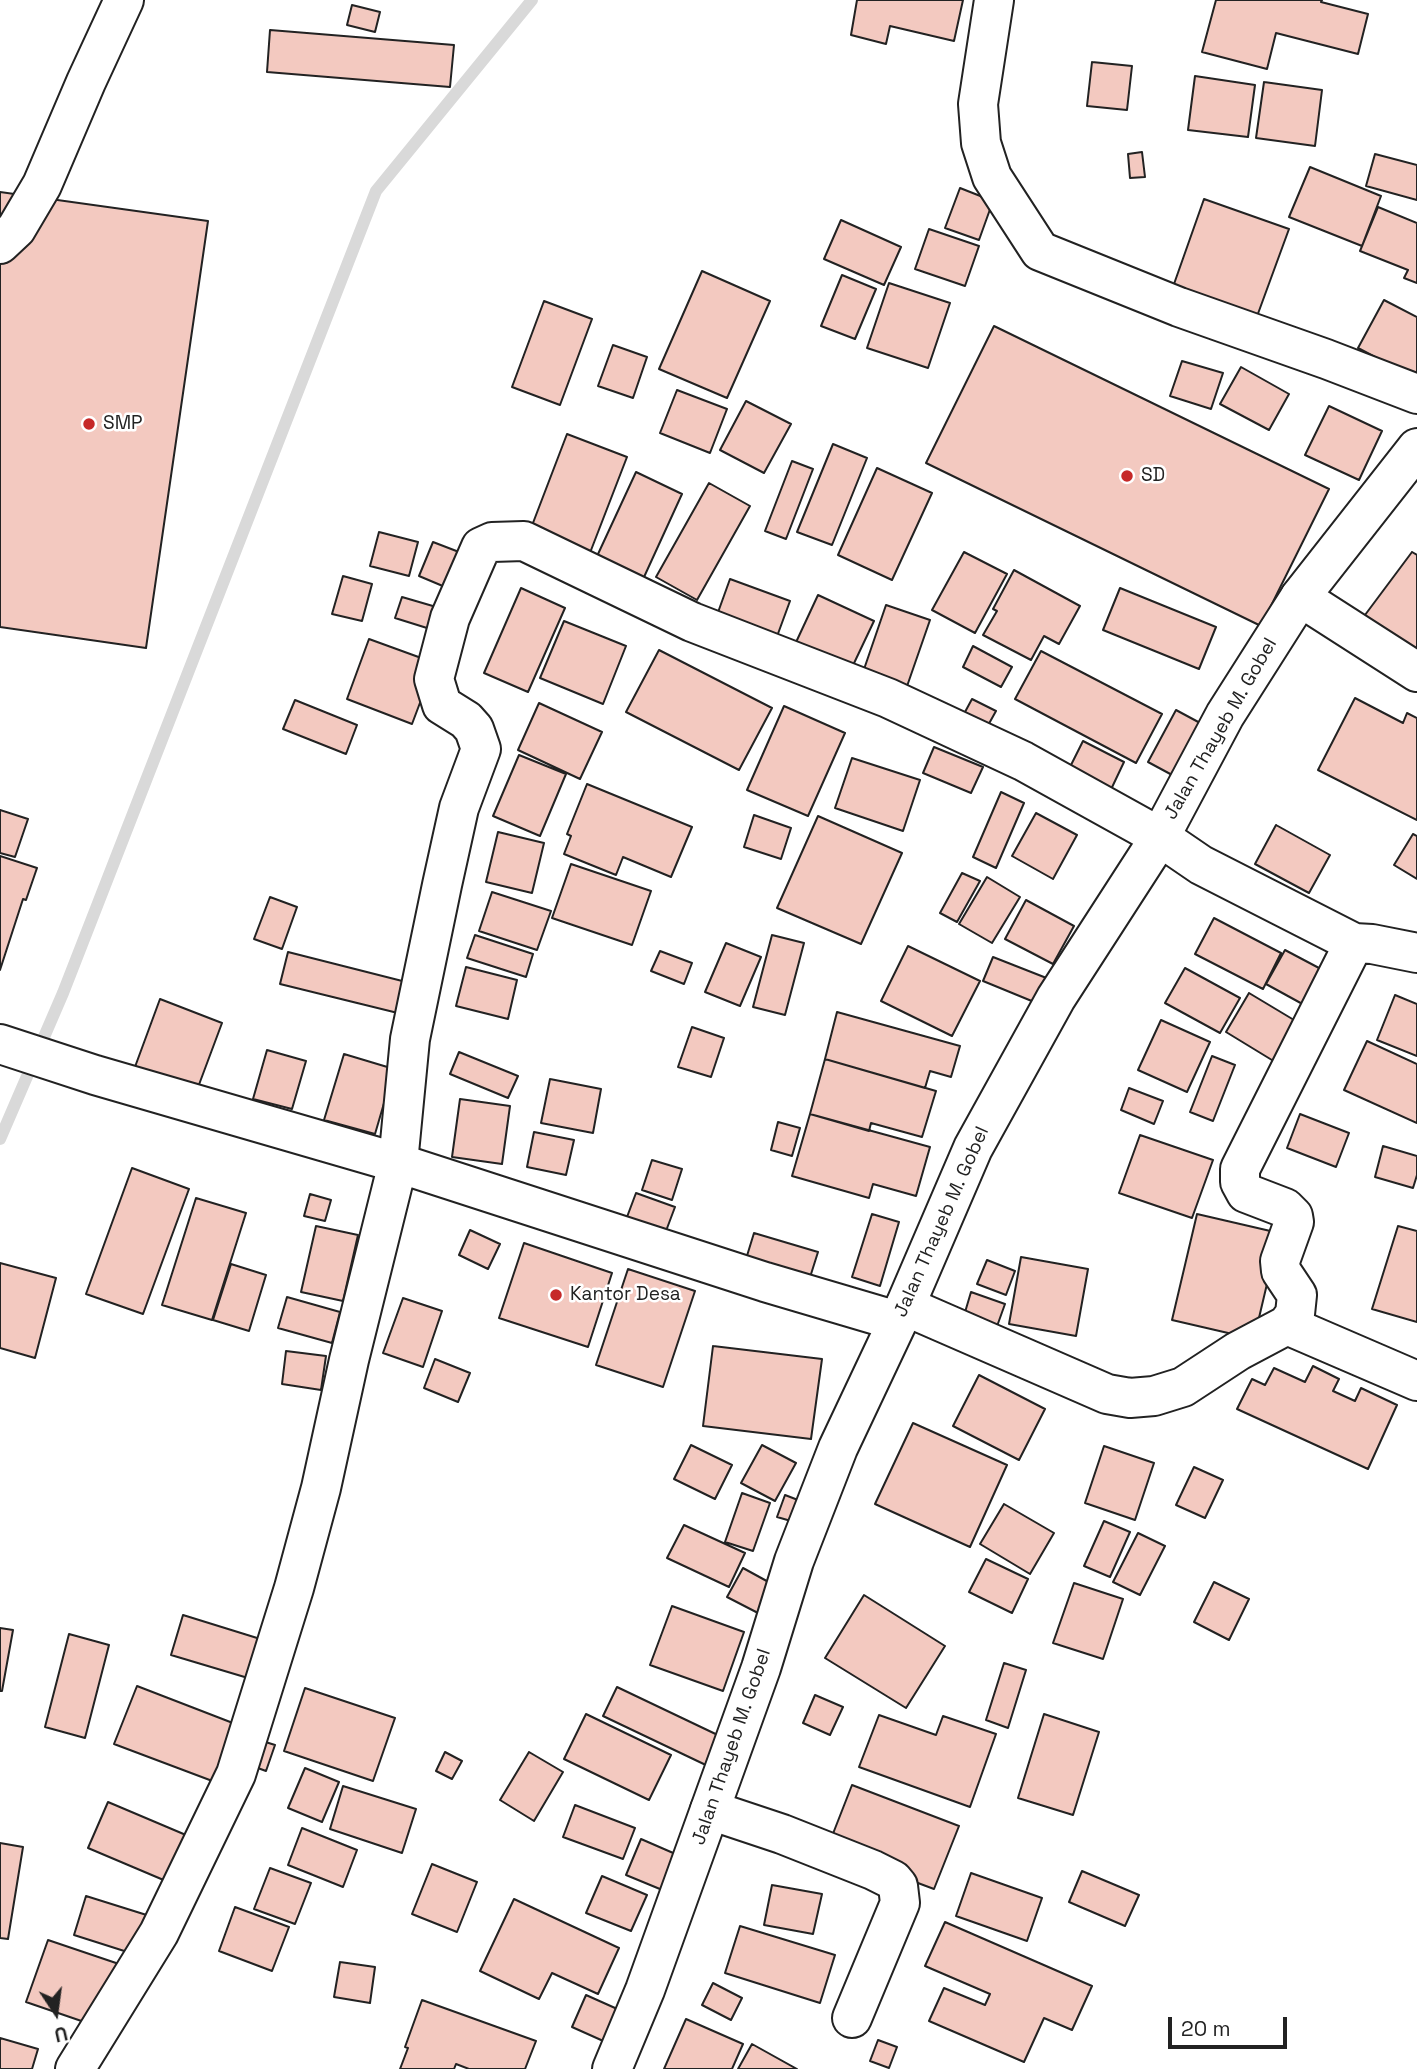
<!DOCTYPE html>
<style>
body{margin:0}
#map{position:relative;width:1417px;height:2069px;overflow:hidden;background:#fff;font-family:"Space Grotesk",sans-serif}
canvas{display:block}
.north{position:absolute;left:21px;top:1978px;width:70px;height:70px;-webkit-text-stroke:5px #fff;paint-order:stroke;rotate:167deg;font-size:19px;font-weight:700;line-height:28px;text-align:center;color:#222}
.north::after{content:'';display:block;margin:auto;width:24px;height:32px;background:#222;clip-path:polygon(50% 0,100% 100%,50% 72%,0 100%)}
.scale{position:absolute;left:1168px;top:2017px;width:119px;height:32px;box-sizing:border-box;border:4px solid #222;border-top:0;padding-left:9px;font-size:21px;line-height:24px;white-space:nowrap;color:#222;-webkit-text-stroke:5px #fff;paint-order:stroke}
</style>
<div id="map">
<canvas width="1417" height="2069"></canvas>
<div class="north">U</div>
<div class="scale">20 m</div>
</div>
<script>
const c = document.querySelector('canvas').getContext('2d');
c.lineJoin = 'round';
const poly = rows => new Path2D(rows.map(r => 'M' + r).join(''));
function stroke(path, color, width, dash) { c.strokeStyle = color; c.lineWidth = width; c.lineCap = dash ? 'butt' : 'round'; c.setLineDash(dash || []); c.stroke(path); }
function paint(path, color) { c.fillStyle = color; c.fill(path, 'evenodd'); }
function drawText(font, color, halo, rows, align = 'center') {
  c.font = font + ' "Space Grotesk",sans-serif'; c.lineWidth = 5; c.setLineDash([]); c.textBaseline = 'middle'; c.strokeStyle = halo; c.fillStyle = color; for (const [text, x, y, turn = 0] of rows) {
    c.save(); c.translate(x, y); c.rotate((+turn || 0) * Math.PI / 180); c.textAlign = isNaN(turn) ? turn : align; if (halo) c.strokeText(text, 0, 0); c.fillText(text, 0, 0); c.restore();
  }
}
stroke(poly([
 [0,1139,63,993,376,191,532,0]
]), '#d9d9d9', 12);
const building = poly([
 [857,0,963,0,954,41,890,26,886,44,851,35,857,0],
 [1216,0,1322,0,1321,2,1368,14,1358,54,1276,33,1267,69,1202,52,1216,0],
 [352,5,380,12,375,32,347,25,352,5],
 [270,30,454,45,450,87,267,72,270,30],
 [1092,62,1132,66,1127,110,1087,106,1092,62],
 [1195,76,1255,85,1248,137,1188,130,1195,76],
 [1264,82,1322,90,1315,146,1256,138,1264,82],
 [1142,152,1145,177,1130,178,1128,154,1142,152],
 [1375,154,1417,165,1417,200,1366,186,1375,154],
 [1310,167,1381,196,1362,246,1289,217,1310,167],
 [960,188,993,201,979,240,945,228,960,188],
 [0,192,208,221,146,648,0,627,0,192],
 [1204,199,1289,229,1252,330,1168,301,1204,199],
 [1378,207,1417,223,1417,283,1404,278,1408,270,1360,251,1378,207],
 [841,220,901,247,884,285,824,259,841,220],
 [929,229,979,246,965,286,915,269,929,229],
 [702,271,770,301,727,398,659,369,702,271],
 [842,275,876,289,855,339,821,326,842,275],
 [889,283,950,303,928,368,867,348,889,283],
 [1384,300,1417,317,1417,379,1358,348,1384,300],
 [544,301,592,319,560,405,512,387,544,301],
 [994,326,1329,489,1261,626,926,463,994,326],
 [613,345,647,357,633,398,598,386,613,345],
 [1182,361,1223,373,1211,409,1170,396,1182,361],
 [1241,367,1289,394,1269,430,1220,404,1241,367],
 [677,390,727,409,710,453,660,433,677,390],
 [746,401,791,424,764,473,720,450,746,401],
 [1329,406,1382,431,1359,480,1305,455,1329,406],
 [567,434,627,457,588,558,528,536,567,434],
 [833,444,867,458,832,545,797,532,833,444],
 [792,461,813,469,786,539,765,531,792,461],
 [877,468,932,493,892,580,838,555,877,468],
 [636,472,682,494,639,588,592,567,636,472],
 [709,483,750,506,697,600,656,577,709,483],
 [379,532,418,542,409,576,370,566,379,532],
 [433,542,472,557,457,592,419,576,433,542],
 [964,552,1007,574,975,633,932,610,964,552],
 [1412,552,1417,555,1417,659,1362,619,1412,552],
 [1014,570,1080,606,1059,644,1044,636,1031,660,983,635,997,611,993,609,1014,570],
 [343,576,372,584,362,621,332,614,343,576],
 [730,579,790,601,772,650,712,629,730,579],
 [521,588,565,608,528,692,484,673,521,588],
 [1120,588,1216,627,1199,669,1103,630,1120,588],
 [818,595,874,621,847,678,791,653,818,595],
 [402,597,450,611,443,633,395,618,402,597],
 [886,605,930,620,905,692,861,678,886,605],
 [564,621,626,646,603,704,540,678,564,621],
 [369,639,435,663,412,724,347,699,369,639],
 [973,646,1012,667,1001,687,963,667,973,646],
 [659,650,772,708,739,770,626,712,659,650],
 [1041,651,1162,714,1136,763,1015,699,1041,651],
 [1355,698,1403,723,1407,713,1417,718,1417,820,1318,770,1355,698],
 [972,699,996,711,981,738,958,725,972,699],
 [295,700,357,725,346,754,283,729,295,700],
 [539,703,602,732,580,779,518,750,539,703],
 [784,706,845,733,808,816,747,790,784,706],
 [1176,710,1202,724,1174,776,1148,762,1176,710],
 [1083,741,1124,762,1106,800,1064,779,1083,741],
 [934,747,983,767,971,793,923,773,934,747],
 [519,755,566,774,540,836,493,816,519,755],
 [852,758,920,780,903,831,835,808,852,758],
 [587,784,692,827,671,877,623,857,616,875,564,854,571,836,567,834,587,784],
 [1001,792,1024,803,996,868,973,857,1001,792],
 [0,810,28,819,15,857,0,853,0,810],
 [1036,813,1077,835,1053,879,1012,856,1036,813],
 [754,815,791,828,781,859,744,847,754,815],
 [818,816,902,853,861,944,777,908,818,816],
 [1276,825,1330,855,1309,893,1255,864,1276,825],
 [498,832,544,843,532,893,486,882,498,832],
 [1413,834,1417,836,1417,879,1394,865,1413,834],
 [0,856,37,868,26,900,23,899,0,970,0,856],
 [571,864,651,891,632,945,552,918,571,864],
 [962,873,980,881,957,922,940,913,962,873],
 [987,877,1020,897,992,943,959,924,987,877],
 [492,892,551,911,537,950,479,931,492,892],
 [270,897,297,907,282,949,254,939,270,897],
 [1026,900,1074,926,1053,964,1005,939,1026,900],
 [1214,918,1281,953,1263,989,1195,954,1214,918],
 [475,935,533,954,526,977,467,958,475,935],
 [772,935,804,943,785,1015,753,1007,772,935],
 [726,943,761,957,740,1006,705,992,726,943],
 [908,946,980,981,952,1036,881,1001,908,946],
 [1285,950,1336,977,1317,1012,1266,984,1285,950],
 [660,951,692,963,684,984,651,971,660,951],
 [288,952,418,985,410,1016,280,984,288,952],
 [993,957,1049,979,1039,1004,983,981,993,957],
 [466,967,517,980,508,1019,456,1006,466,967],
 [1185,968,1240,998,1220,1033,1165,1003,1185,968],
 [1249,993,1309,1029,1285,1068,1226,1032,1249,993],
 [1395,995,1417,1004,1417,1056,1377,1040,1395,995],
 [160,999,222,1023,194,1098,132,1075,160,999],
 [837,1012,960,1046,951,1077,930,1071,925,1088,825,1059,837,1012],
 [1161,1020,1210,1042,1187,1092,1138,1070,1161,1020],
 [692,1027,724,1038,711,1077,678,1067,692,1027],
 [1367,1041,1417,1064,1417,1123,1344,1090,1367,1041],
 [267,1050,306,1061,292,1109,253,1099,267,1050],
 [459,1052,518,1076,508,1098,450,1074,459,1052],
 [344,1054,394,1069,375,1134,324,1120,344,1054],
 [1212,1056,1235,1065,1213,1121,1190,1112,1212,1056],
 [825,1059,936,1091,922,1137,871,1123,869,1131,810,1114,825,1059],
 [550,1079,601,1089,593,1133,541,1123,550,1079],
 [1129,1088,1163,1101,1154,1124,1121,1110,1129,1088],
 [460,1099,510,1106,502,1164,452,1157,460,1099],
 [810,1114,930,1147,916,1196,873,1184,869,1198,792,1176,810,1114],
 [1300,1114,1349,1133,1336,1167,1287,1148,1300,1114],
 [778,1122,800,1128,792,1156,771,1150,778,1122],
 [534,1132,574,1140,566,1175,527,1167,534,1132],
 [1140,1135,1213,1160,1192,1218,1119,1193,1140,1135],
 [1383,1146,1417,1156,1417,1175,1413,1188,1375,1177,1383,1146],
 [652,1160,682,1169,672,1200,642,1190,652,1160],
 [132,1168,189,1189,143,1314,86,1294,132,1168],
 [636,1193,675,1207,663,1239,624,1225,636,1193],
 [310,1194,331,1200,325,1221,304,1216,310,1194],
 [196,1198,246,1213,212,1320,162,1305,196,1198],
 [872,1214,899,1222,880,1286,852,1277,872,1214],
 [1197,1214,1279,1233,1254,1339,1172,1320,1197,1214],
 [316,1226,358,1235,343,1301,301,1292,316,1226],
 [1398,1226,1417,1231,1417,1322,1372,1309,1398,1226],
 [470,1230,500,1244,488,1269,459,1255,470,1230],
 [754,1233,818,1252,806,1290,742,1272,754,1233],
 [524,1243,612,1273,588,1347,499,1318,524,1243],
 [1021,1257,1088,1269,1076,1336,1009,1324,1021,1257],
 [987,1260,1015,1271,1006,1295,977,1284,987,1260],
 [0,1263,56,1278,35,1358,0,1348,0,1263],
 [231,1264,266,1275,249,1331,213,1320,231,1264],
 [628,1269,695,1291,663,1387,596,1365,628,1269],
 [971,1292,1005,1304,996,1329,963,1319,971,1292],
 [287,1297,340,1312,332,1343,278,1328,287,1297],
 [403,1298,442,1311,423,1367,383,1353,403,1298],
 [713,1346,822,1359,811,1439,703,1426,713,1346],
 [286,1351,326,1356,321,1390,282,1384,286,1351],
 [435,1359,470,1373,458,1402,424,1388,435,1359],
 [1313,1366,1339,1379,1333,1391,1355,1401,1361,1388,1397,1405,1368,1469,1237,1409,1252,1379,1265,1385,1274,1368,1305,1382,1313,1366],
 [979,1375,1045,1409,1019,1460,953,1426,979,1375],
 [913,1423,1007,1465,970,1547,875,1504,913,1423],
 [691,1445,732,1465,715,1499,674,1479,691,1445],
 [762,1445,796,1463,775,1501,741,1483,762,1445],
 [1104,1446,1154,1463,1135,1520,1085,1503,1104,1446],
 [1194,1467,1223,1480,1205,1518,1176,1505,1194,1467],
 [742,1493,770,1503,753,1551,725,1542,742,1493],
 [785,1495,798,1500,791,1521,777,1517,785,1495],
 [1004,1504,1054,1533,1030,1574,980,1544,1004,1504],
 [1104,1521,1130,1532,1110,1577,1084,1566,1104,1521],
 [684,1525,745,1553,729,1587,667,1558,684,1525],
 [1138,1533,1165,1546,1140,1595,1113,1582,1138,1533],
 [986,1559,1028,1579,1012,1613,969,1592,986,1559],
 [743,1568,774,1585,758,1613,727,1597,743,1568],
 [1214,1582,1249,1599,1229,1640,1194,1622,1214,1582],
 [1074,1583,1123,1599,1103,1659,1053,1643,1074,1583],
 [864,1595,945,1646,906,1708,825,1658,864,1595],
 [672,1606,744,1632,723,1691,650,1665,672,1606],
 [183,1615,270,1642,258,1681,171,1655,183,1615],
 [0,1628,13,1630,2,1691,0,1691,0,1628],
 [69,1634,109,1645,85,1738,45,1727,69,1634],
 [1004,1663,1026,1670,1008,1728,986,1720,1004,1663],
 [137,1686,238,1725,215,1782,114,1744,137,1686],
 [617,1687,724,1738,710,1767,603,1716,617,1687],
 [305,1688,395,1718,373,1781,284,1751,305,1688],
 [815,1695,843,1707,830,1735,803,1723,815,1695],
 [586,1714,671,1755,649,1800,564,1759,586,1714],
 [1044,1714,1099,1732,1073,1815,1018,1798,1044,1714],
 [879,1715,936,1735,943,1716,996,1734,970,1807,859,1767,879,1715],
 [253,1738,275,1745,266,1771,244,1763,253,1738],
 [445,1752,462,1761,452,1779,436,1771,445,1752],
 [529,1752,563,1772,534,1821,500,1800,529,1752],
 [305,1768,339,1782,322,1822,288,1808,305,1768],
 [852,1785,959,1826,934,1889,827,1849,852,1785],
 [343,1786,416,1809,402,1853,330,1829,343,1786],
 [108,1802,193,1838,173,1884,88,1848,108,1802],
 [575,1805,635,1828,623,1859,563,1837,575,1805],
 [302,1828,357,1850,343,1887,288,1865,302,1828],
 [641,1839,687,1859,672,1894,626,1875,641,1839],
 [0,1843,23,1847,8,1939,0,1938,0,1843],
 [432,1864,477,1882,457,1932,412,1914,432,1864],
 [270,1868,311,1883,295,1924,254,1909,270,1868],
 [1082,1871,1139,1895,1125,1926,1069,1902,1082,1871],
 [971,1873,1042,1898,1027,1941,956,1916,971,1873],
 [602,1876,647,1895,631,1931,586,1913,602,1876],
 [772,1885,822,1894,813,1934,764,1925,772,1885],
 [86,1896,153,1917,140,1956,74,1935,86,1896],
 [514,1899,619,1948,598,1994,552,1973,539,1999,480,1971,514,1899],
 [235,1907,289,1927,272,1971,219,1951,235,1907],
 [945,1922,1092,1986,1072,2030,1044,2018,1024,2062,929,2021,944,1988,985,2005,990,1994,925,1966,945,1922],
 [740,1926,835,1955,820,2003,725,1973,740,1926],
 [48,1940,119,1964,96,2026,26,2002,48,1940],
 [340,1962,375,1967,370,2003,334,1997,340,1962],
 [713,1983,742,1998,731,2020,702,2005,713,1983],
 [586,1995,624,2012,610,2044,572,2027,586,1995],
 [422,2000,536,2041,525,2069,469,2069,456,2064,454,2069,400,2069,408,2048,405,2047,422,2000],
 [686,2019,743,2044,732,2069,664,2069,686,2019],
 [0,2038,38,2049,32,2069,0,2069,0,2038],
 [878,2040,897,2047,889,2068,870,2061,878,2040],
 [752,2044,797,2069,738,2069,752,2044]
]);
paint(building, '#f3c9c0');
stroke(building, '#222', 2);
const minor = poly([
 [994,0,978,104,981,143,992,177,1040,251,1179,307,1326,359,1417,394],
 [0,244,16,229,42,185,86,82,124,0],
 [1300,597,1417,672],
 [0,1044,95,1075,398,1163,765,1282,897,1321],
 [905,1306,1107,1394,1130,1398,1154,1396,1183,1387,1238,1351,1287,1325,1295,1314,1297,1295,1281,1271,1280,1261,1294,1222,1293,1216,1285,1208,1246,1193,1240,1182,1240,1169,1354,943],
 [1287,1325,1417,1381],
 [710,1810,782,1834,873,1870,893,1880,898,1886,900,1903,852,2018],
 [75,2069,159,1933,236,1774,294,1588,321,1488,349,1360,398,1163,410,1039,442,885,459,808,481,749,474,729,466,720,442,705,434,679,450,618,481,547,492,542,524,541,692,622,888,698,1023,761,1160,837,1201,865,1354,943,1372,944,1417,953]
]);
const major = poly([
 [612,2069,645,1990,761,1668,794,1561,838,1448,905,1306,973,1148,1056,998,1160,837,1225,715,1300,597,1417,448]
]);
stroke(minor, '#222', 42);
stroke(major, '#222', 42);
stroke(minor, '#fff', 38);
stroke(major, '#fff', 38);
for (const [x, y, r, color] of [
 [89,424,7,"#c62828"],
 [1127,476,7,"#c62828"],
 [556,1295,7,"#c62828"]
]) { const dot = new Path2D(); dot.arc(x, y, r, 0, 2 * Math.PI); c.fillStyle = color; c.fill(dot); stroke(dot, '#fff', 2.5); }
drawText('19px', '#222', '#fff', [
 ["SMP",103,424],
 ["SD",1141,476],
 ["Kantor Desa",570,1295]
], 'left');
drawText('19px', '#222', '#fff', [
 ["Jalan Thayeb M. Gobel",1221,729,-60],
 ["Jalan Thayeb M. Gobel",942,1222,-66],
 ["Jalan Thayeb M. Gobel",732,1747,-71]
]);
</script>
